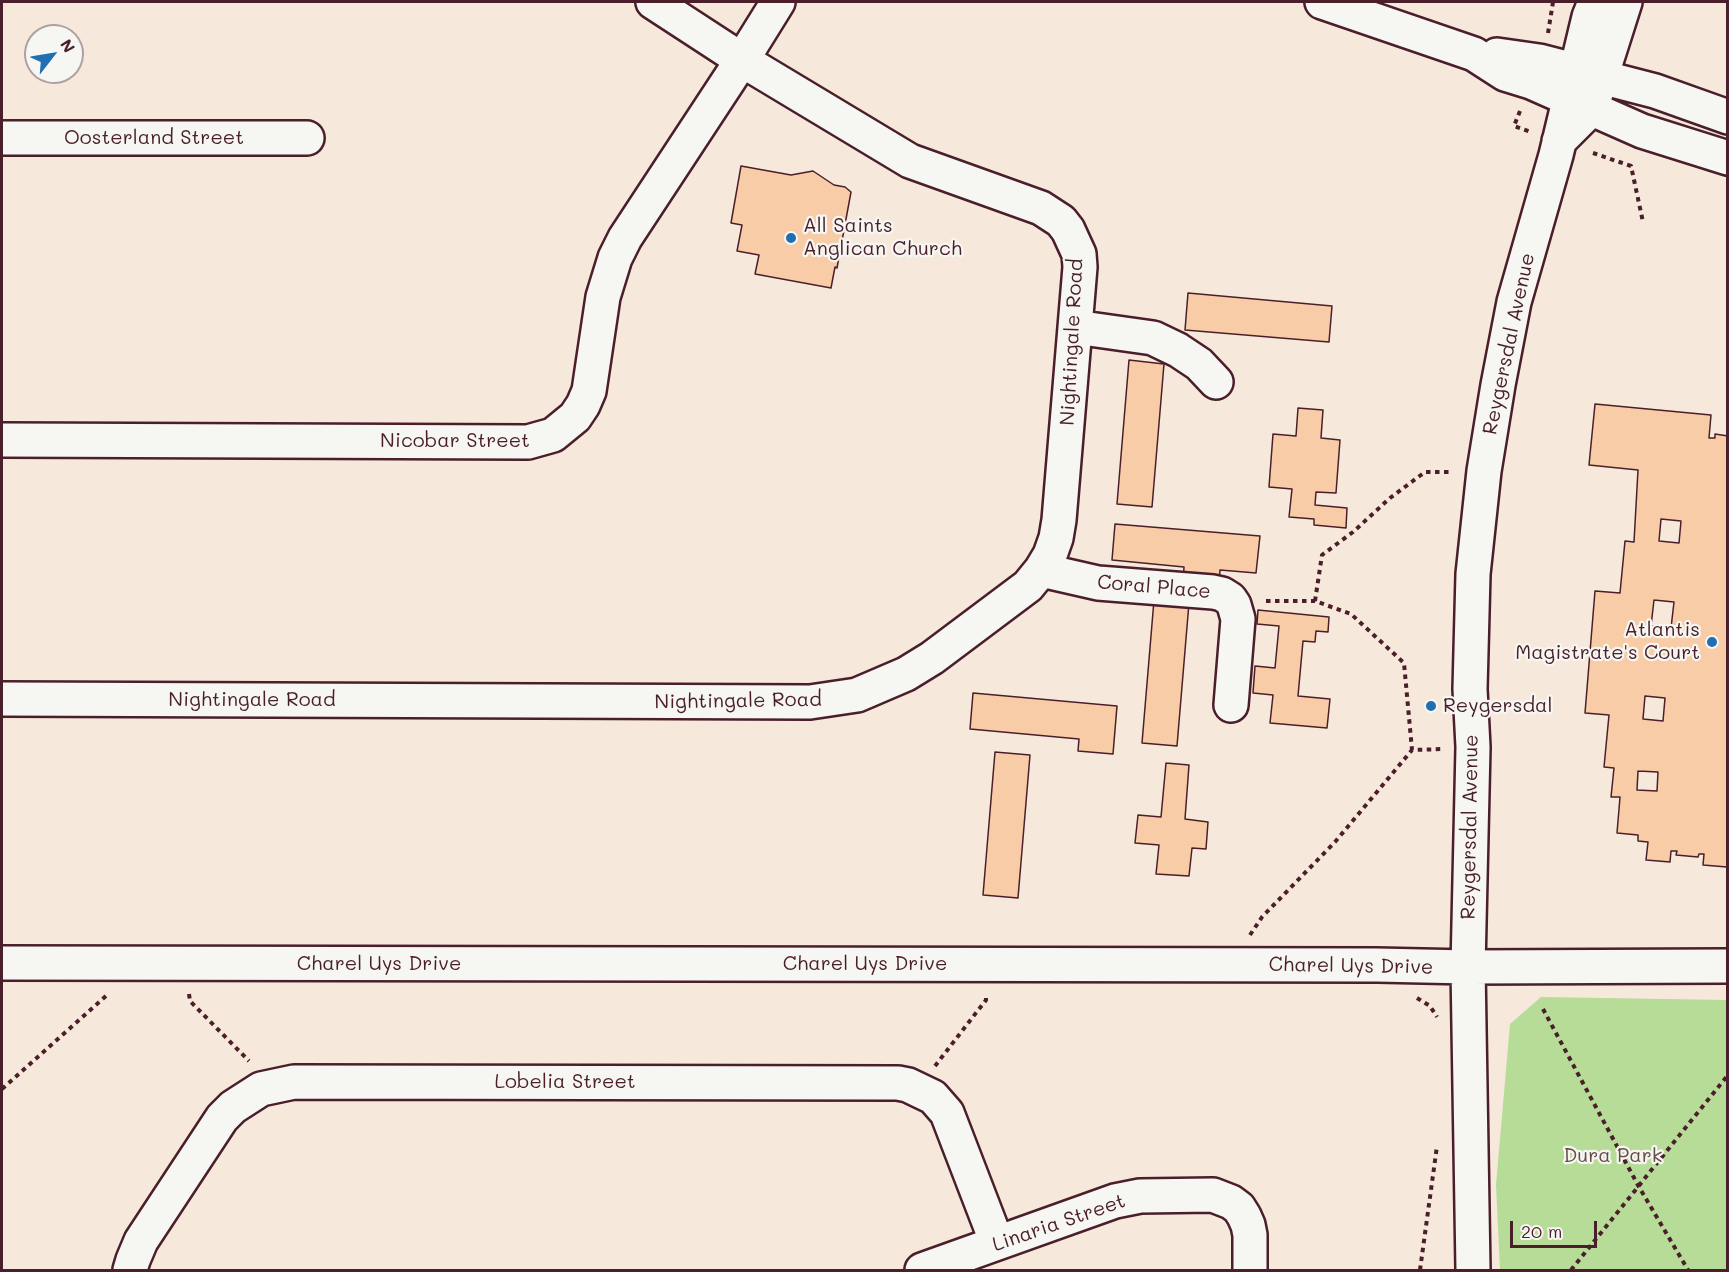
<!DOCTYPE html>
<style>
body{margin:0}
#map{position:relative;width:1729px;height:1272px;overflow:hidden;background:#f6e9db;font-family:Mali,sans-serif}
canvas{display:block}
.frame{position:absolute;inset:0;border:3px solid #4a1f2b;pointer-events:none}
.north{position:absolute;left:24px;top:24px;width:60px;height:60px;box-sizing:border-box;background:#f6f6f2;border:2px solid #b1a0a2;border-radius:50%;rotate:59deg;font-size:16px;font-weight:700;line-height:24px;text-align:center;color:#4a1f2b}
.north::after{content:'';display:block;margin:auto;width:21px;height:27px;background:#1f6fb2;clip-path:polygon(50% 0,100% 100%,50% 72%,0 100%)}
.scale{position:absolute;left:1510px;top:1221px;width:87px;height:27px;box-sizing:border-box;border:3px solid #4a1f2b;border-top:0;padding-left:8px;font-size:18px;line-height:21px;white-space:nowrap;color:#4a1f2b;-webkit-text-stroke:4px #f6f6f2;paint-order:stroke}
</style>
<div id="map">
<canvas width="1729" height="1272"></canvas>
<div class="frame"></div>
<div class="north">N</div>
<div class="scale">20 m</div>
</div>
<script>
const c = document.querySelector('canvas').getContext('2d');
c.lineJoin = 'round';
function paint(path, color) { c.fillStyle = color; c.fill(path, 'evenodd'); }
const poly = rows => new Path2D(rows.map(r => 'M' + r).join(''));
function stroke(path, color, width, dash) { c.strokeStyle = color; c.lineWidth = width; c.lineCap = dash ? 'butt' : 'round'; c.setLineDash(dash || []); c.stroke(path); }
function drawText(font, color, halo, rows, align = 'center') {
  c.font = font + ' Mali,sans-serif'; c.lineWidth = 4.5; c.setLineDash([]); c.textBaseline = 'middle'; c.strokeStyle = halo; c.fillStyle = color; for (const [text, x, y, turn = 0] of rows) {
    c.save(); c.translate(x, y); c.rotate((+turn || 0) * Math.PI / 180); c.textAlign = isNaN(turn) ? turn : align; if (halo) c.strokeText(text, 0, 0); c.fillText(text, 0, 0); c.restore();
  }
}
paint(poly([
 [1541,997,1727,1000,1727,1270,1500,1270,1496,1185,1510,1024]
]), '#b6dc97');
const building = poly([
 [741,166,791,175,813,171,834,185,845,187,851,192,837,268,835,267,831,288,755,274,759,255,737,251,742,225,731,223,741,166],
 [1188,293,1332,306,1329,342,1185,330,1188,293],
 [1129,360,1164,364,1152,507,1117,504,1129,360],
 [1595,404,1711,415,1709,438,1715,438,1715,434,1728,436,1727,867,1703,865,1704,854,1699,854,1698,857,1676,855,1677,851,1671,851,1670,862,1646,860,1648,842,1638,841,1638,835,1617,833,1620,797,1611,797,1614,768,1604,767,1609,715,1585,713,1595,591,1620,593,1625,541,1634,542,1638,470,1589,465,1595,404],
 [1661,519,1681,521,1679,543,1659,541,1661,519],
 [1654,600,1674,602,1671,628,1651,626,1654,600],
 [1645,696,1665,698,1663,721,1643,719,1645,696],
 [1638,771,1658,772,1657,791,1637,790,1638,771],
 [1298,408,1323,410,1321,438,1340,440,1336,493,1316,492,1315,505,1347,508,1346,528,1314,525,1314,519,1289,517,1292,489,1269,487,1273,434,1296,436,1298,408],
 [1115,524,1260,536,1256,573,1220,570,1219,584,1183,581,1184,567,1112,560,1115,524],
 [1154,600,1189,603,1177,746,1142,743,1154,600],
 [1258,610,1329,617,1328,632,1316,631,1315,642,1303,641,1298,696,1330,699,1327,728,1270,723,1273,695,1253,693,1255,666,1275,668,1279,626,1257,624,1258,610],
 [973,693,1117,706,1113,754,1078,751,1079,739,970,729,973,693],
 [995,752,1030,755,1018,898,983,895,995,752],
 [1166,763,1189,765,1185,819,1208,822,1206,849,1192,848,1189,876,1156,874,1159,845,1135,843,1138,815,1161,817,1166,763]
]);
paint(building, '#f7cca6');
stroke(building, '#4a1f2b', 1.5);
const minor = poly([
 [1322,2,1474,54,1505,74,1531,82,1642,131,1728,158],
 [1497,55,1539,61,1655,91,1728,117],
 [2,138,307,138],
 [1075,327,1153,338,1178,350,1199,364,1216,382],
 [2,440,528,442,553,435,575,417,583,405,589,391,603,297,615,258,625,238,742,60,778,2],
 [1041,570,1098,583,1213,592,1222,594,1230,599,1234,605,1238,619,1231,705],
 [2,699,810,702,857,695,906,674,932,658,1028,586,1041,570,1050,555,1056,538,1059,520,1080,267,1079,254,1068,230,1061,221,1041,208,910,161,742,60,653,2],
 [130,1270,133,1260,141,1241,222,1118,233,1107,261,1089,294,1082,898,1083,908,1085,933,1097,947,1113,997,1243],
 [922,1270,1115,1201,1140,1196,1213,1195,1231,1202,1239,1208,1244,1216,1248,1225,1250,1235,1250,1270]
]);
const major = poly([
 [1559,141,1591,109,1625,2],
 [2,963,1377,965,1468,967,1728,966],
 [1473,1270,1468,967,1473,747,1470,689,1473,574,1484,471,1498,385,1514,302,1556,155,1589,17,1595,2]
]);
stroke(minor, '#4a1f2b', 38);
stroke(major, '#4a1f2b', 38);
stroke(poly([
 [1548,33,1553,2],
 [1520,111,1514,126,1531,132],
 [1593,153,1631,166,1643,222],
 [1266,601,1315,601,1351,614,1404,663,1412,750],
 [1315,601,1322,555,1353,532,1390,498,1425,472,1453,472],
 [1250,935,1262,917,1335,842,1412,750,1444,749],
 [189,994,190,1001,249,1061],
 [1417,998,1430,1006,1437,1017],
 [1543,1009,1639,1187,1688,1270],
 [935,1066,986,1000,986,995],
 [2,1089,107,995],
 [1420,1270,1437,1146],
 [1571,1270,1728,1075]
]), '#4a1f2b', 4, [4.5, 4.5]);
stroke(minor, '#f6f6f2', 33);
stroke(major, '#f6f6f2', 33);
for (const [x, y, r, color] of [
 [791,238,6,"#1f6fb2"],
 [1712,642,6,"#1f6fb2"],
 [1431,706,6,"#1f6fb2"]
]) { const dot = new Path2D(); dot.arc(x, y, r, 0, 2 * Math.PI); c.fillStyle = color; c.fill(dot); stroke(dot, '#f6f6f2', 2); }
drawText('20px', '#4a1f2b', '#f6f6f2', [
 ["Oosterland Street",154,138],
 ["Nightingale Road",1072,342,-87],
 ["Reygersdal Avenue",1509,344,-78],
 ["Nicobar Street",455,441],
 ["Coral Place",1154,587,5],
 ["Nightingale Road",252,700],
 ["Nightingale Road",738,701,-1],
 ["Reygersdal Avenue",1470,827,-89],
 ["Charel Uys Drive",379,964],
 ["Charel Uys Drive",865,964],
 ["Charel Uys Drive",1351,966,1],
 ["Lobelia Street",565,1082],
 ["Linaria Street",1059,1223,-19]
]);
drawText('20px', '#4a1f2b', '#f6f6f2', [
 ["All Saints",803,226],
 ["Anglican Church",803,249],
 ["Atlantis",1700,630,"right"],
 ["Magistrate's Court",1700,653,"right"],
 ["Reygersdal",1443,706]
], 'left');
drawText('20px', '#654e46', '#f6f6f2', [
 ["Dura Park",1613,1156]
]);
</script>
